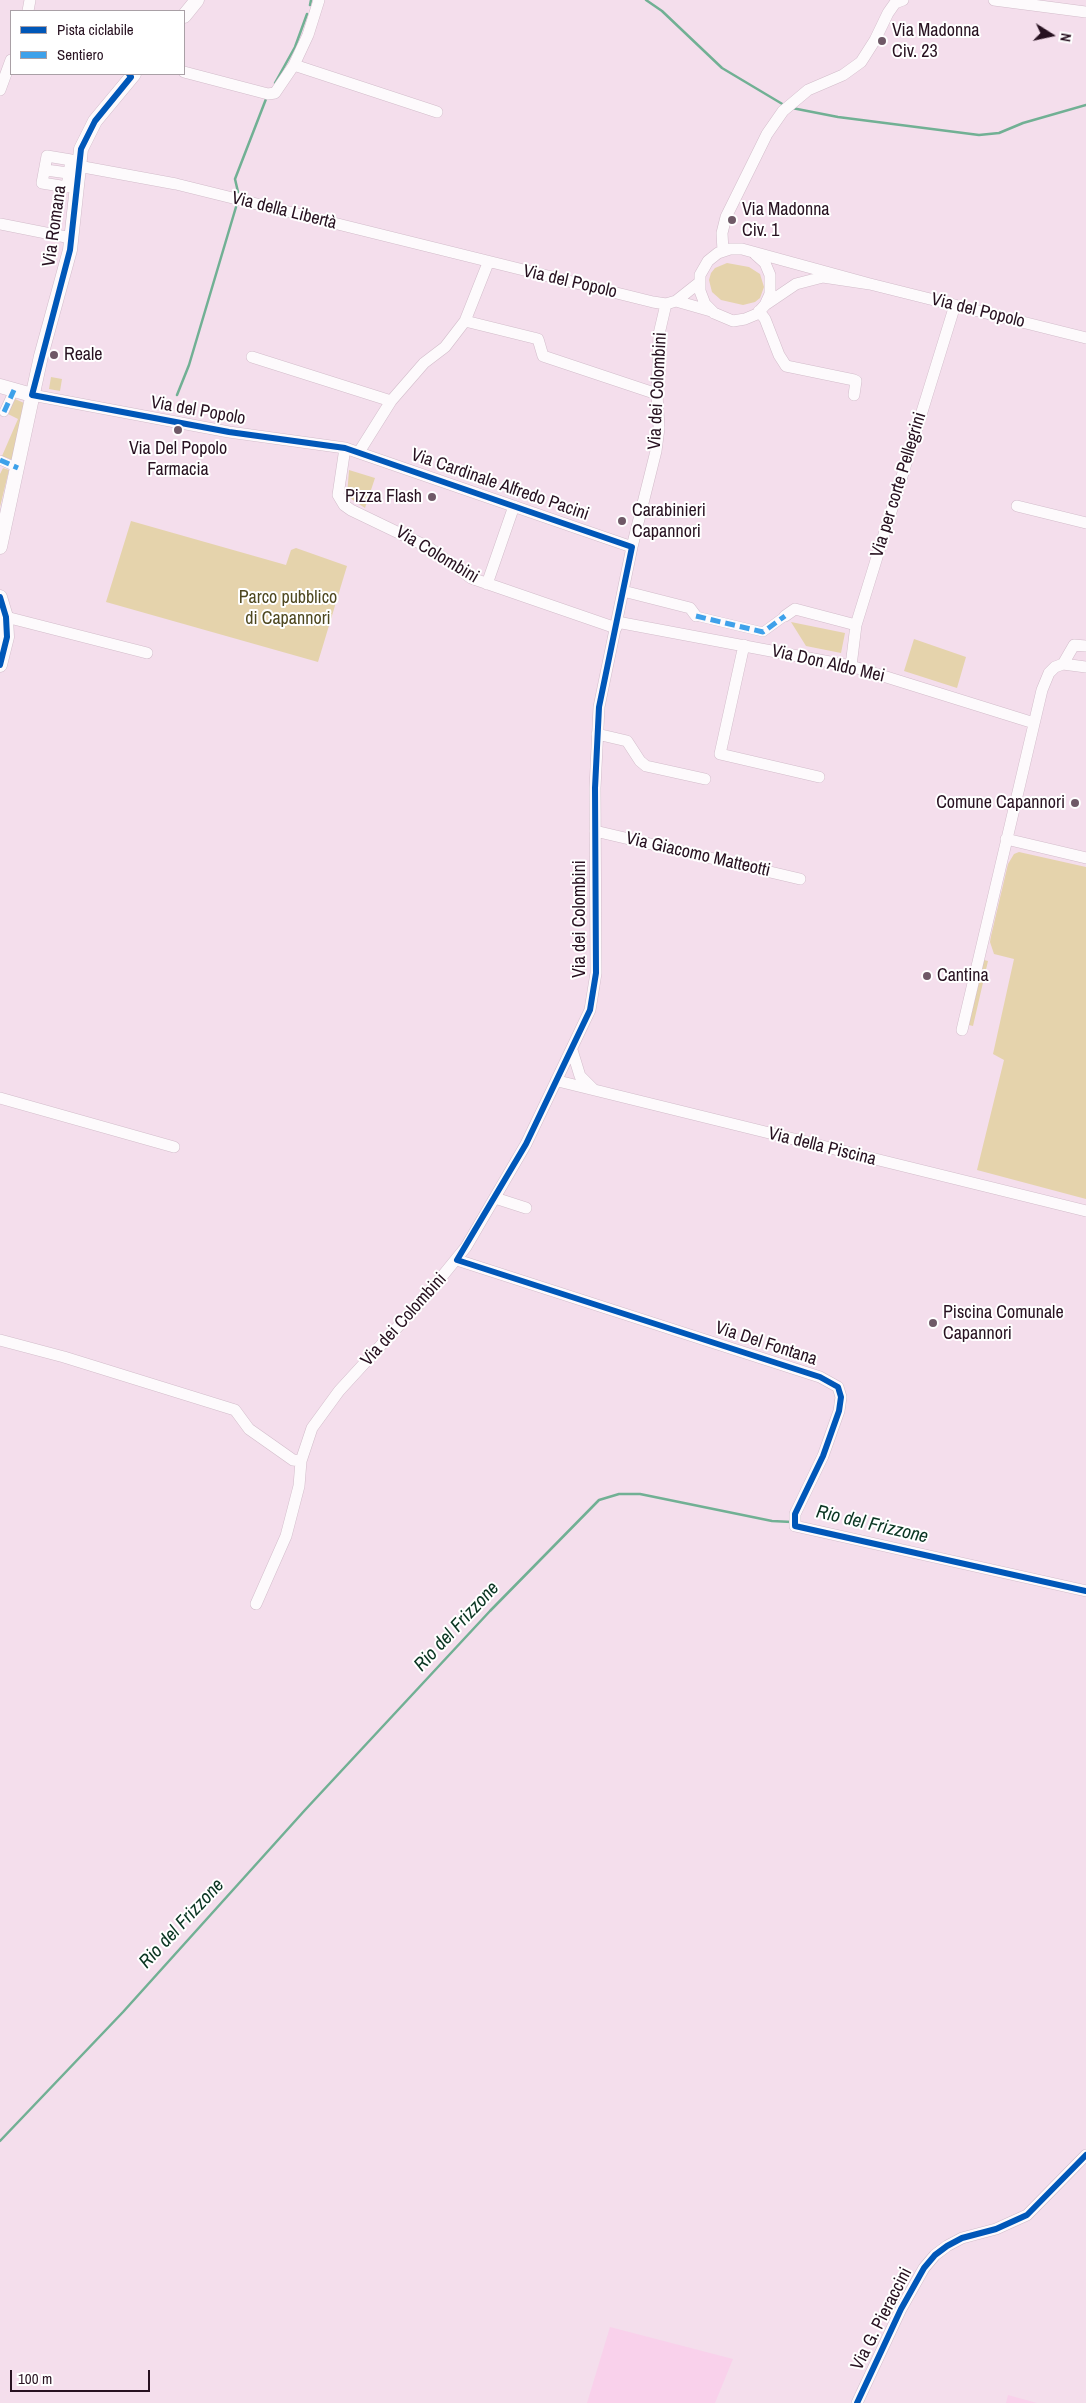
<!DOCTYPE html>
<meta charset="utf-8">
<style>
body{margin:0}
#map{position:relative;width:1086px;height:2403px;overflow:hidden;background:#f4deec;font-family:"Archivo Narrow",sans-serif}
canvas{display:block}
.legend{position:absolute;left:10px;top:10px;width:175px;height:65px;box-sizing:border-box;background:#fff;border:1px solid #a9a0a6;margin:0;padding:6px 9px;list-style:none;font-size:15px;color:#271120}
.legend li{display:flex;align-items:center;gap:10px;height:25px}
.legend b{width:25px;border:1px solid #a9a0a6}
.north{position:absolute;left:1026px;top:10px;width:50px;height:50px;-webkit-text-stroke:4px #fff;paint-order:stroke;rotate:100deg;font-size:14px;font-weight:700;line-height:20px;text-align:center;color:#271120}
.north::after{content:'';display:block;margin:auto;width:18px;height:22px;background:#271120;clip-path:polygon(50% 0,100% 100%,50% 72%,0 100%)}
.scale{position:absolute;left:10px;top:2370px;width:140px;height:22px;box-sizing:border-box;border:2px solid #271120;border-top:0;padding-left:6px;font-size:15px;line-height:18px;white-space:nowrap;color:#271120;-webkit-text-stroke:4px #fff;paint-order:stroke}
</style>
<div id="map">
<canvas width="1086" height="2403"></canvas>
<ul class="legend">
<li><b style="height:6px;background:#0057b8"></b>Pista ciclabile</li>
<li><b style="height:6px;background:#3ea1ea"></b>Sentiero</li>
</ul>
<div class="north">N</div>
<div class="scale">100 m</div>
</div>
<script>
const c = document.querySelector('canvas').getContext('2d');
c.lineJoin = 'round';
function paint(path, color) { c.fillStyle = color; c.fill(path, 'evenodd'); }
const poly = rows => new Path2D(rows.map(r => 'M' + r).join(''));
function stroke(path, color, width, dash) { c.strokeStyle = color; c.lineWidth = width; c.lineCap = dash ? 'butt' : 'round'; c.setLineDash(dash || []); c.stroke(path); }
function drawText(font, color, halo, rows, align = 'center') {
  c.font = font + ' "Archivo Narrow",sans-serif'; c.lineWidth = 4; c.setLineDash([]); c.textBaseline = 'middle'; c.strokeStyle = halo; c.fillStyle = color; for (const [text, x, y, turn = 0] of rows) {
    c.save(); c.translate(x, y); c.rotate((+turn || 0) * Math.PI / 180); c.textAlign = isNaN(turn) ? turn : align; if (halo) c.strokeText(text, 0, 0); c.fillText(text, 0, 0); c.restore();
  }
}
paint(poly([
 [610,2327,733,2359,715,2403,587,2403],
 [1008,2395,1037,2403,1006,2403]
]), '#f9d1eb');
paint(poly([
 [727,263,749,267,760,274,764,287,760,298,755,302,743,305,721,300,712,292,709,280,711,273,715,268],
 [51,377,62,379,60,391,49,389],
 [15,399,24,403,12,460,2,456,18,419,8,414],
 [3,468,9,470,0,507,0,474],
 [349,470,375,478,365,508,347,496],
 [131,521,286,565,291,550,296,548,347,566,318,662,106,602],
 [791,622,845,633,841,653,806,646],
 [914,639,966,657,957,688,904,671],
 [1019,852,1086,867,1086,1199,977,1170,1004,1060,993,1054,1014,959,994,954,990,942,991,936,1008,864,1014,854],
 [984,960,988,961,973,1026,969,1025]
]), '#e5d3ac');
stroke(poly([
 [646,0,662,11,722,68,784,105],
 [310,5,311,0],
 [275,83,295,47,307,14],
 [792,108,838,117,979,135,999,133,1023,123,1086,105],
 [238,192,235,179,266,99],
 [177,395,189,365,236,207],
 [0,2141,123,2012,305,1810,490,1611,599,1500,619,1494,640,1494,772,1521,792,1522]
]), '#71b094', 2.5);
const pedestrian = poly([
 [4,412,14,390],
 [0,460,18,468],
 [696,616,763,632,785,616]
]);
const minor = poly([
 [994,0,1086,12],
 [28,11,30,0],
 [294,65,437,112],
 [184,72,268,94,275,93,294,65,308,35,319,0],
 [0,90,11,60],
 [47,156,71,160,67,187,42,183,47,156],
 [78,166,176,184,653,302,666,304,676,301,700,282],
 [46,170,75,174],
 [0,224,71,238],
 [723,251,722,233,726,217,767,134,783,111,808,90,843,75,861,62,875,40,888,13,895,3,903,0],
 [755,254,765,263,770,275,770,294,765,305],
 [870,284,823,277,796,284,765,305,757,314,745,319,733,321,714,313,705,304,700,291,700,275,708,261,718,253,730,249,742,249,870,284,1086,338],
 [676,301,711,311],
 [759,311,765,319,779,355,786,366,854,380,856,381,854,395],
 [465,321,538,339,543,356,657,394],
 [252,357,391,401],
 [32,395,229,432,345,448,632,547],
 [345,448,338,495,344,505,351,510,428,547,471,578,616,628],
 [359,452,391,401,424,363,445,347,465,321,488,263],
 [1017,506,1086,523],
 [487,584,514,506],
 [623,591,690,608,696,616],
 [785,616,795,609,856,625],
 [6,617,147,653],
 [617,622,851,666,1034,723],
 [744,645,720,754,819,777],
 [1063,664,1074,645,1086,646],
 [851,666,856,625,955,305],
 [597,734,627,741,640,761,646,766,705,779],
 [595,831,800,879],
 [1006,839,1086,858],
 [962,1030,1042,690,1049,673,1055,667,1063,664,1086,667],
 [572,1050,580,1076,593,1089],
 [558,1081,1086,1211],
 [0,1098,174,1147],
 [495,1198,526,1208],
 [457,1260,820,1377,838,1387,841,1397,839,1411,823,1456,795,1514,795,1526,1086,1591],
 [0,1340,64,1357,235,1410,249,1429,293,1460,301,1461],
 [256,1604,286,1536,299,1486,301,1461,312,1428,339,1391,426,1296,466,1247,526,1144,590,1010,596,973,595,788,599,707,632,547,656,451,659,428,657,394,659,334,666,304],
 [857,2403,901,2309,924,2268,935,2255,947,2246,962,2238,996,2229,1027,2215,1086,2155]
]);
const tertiary = poly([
 [184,16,197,0],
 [0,386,32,395],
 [0,547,41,356,70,250,81,149,95,121,134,74],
 [0,597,6,617,7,637,0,665]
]);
stroke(pedestrian, '#d2bcca', 10);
stroke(minor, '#d2bcca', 12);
stroke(tertiary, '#d2bcca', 15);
stroke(pedestrian, '#fdfafc', 9);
stroke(minor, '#fdfafc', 11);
stroke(tertiary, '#fdfafc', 14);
stroke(poly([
 [4,412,14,390],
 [0,460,18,468],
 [696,616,763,632,785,616]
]), '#3ea1ea', 5, [10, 5]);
stroke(poly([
 [129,74,131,77,95,121,81,149,70,250,32,395,229,432,345,448,632,547,599,707,595,788,596,973,590,1010,526,1144,457,1260,820,1377,838,1387,841,1397,839,1411,823,1456,795,1514,795,1526,1086,1591],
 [0,597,6,617,7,637,0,665],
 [857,2403,901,2309,924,2268,935,2255,947,2246,962,2238,996,2229,1027,2215,1086,2155]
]), '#0057b8', 6);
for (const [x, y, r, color] of [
 [882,41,5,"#6f5967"],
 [732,220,5,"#6f5967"],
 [54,355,5,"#6f5967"],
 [178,430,5,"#6f5967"],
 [432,497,5,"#6f5967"],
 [622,521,5,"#6f5967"],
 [1075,803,5,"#6f5967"],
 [927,976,5,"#6f5967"],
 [933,1323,5,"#6f5967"]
]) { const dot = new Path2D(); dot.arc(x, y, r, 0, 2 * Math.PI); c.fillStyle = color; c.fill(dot); stroke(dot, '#fff', 2); }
drawText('18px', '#271120', '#fff', [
 ["Via Madonna",892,31],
 ["Civ. 23",892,52],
 ["Via Madonna",742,210],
 ["Civ. 1",742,231],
 ["Reale",64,355],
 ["Via Del Popolo",178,449,"center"],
 ["Farmacia",178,470,"center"],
 ["Pizza Flash",422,497,"right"],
 ["Carabinieri",632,511],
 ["Capannori",632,532],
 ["Comune Capannori",1065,803,"right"],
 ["Cantina",937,976],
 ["Piscina Comunale",943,1313],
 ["Capannori",943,1334]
], 'left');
drawText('18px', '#271120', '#fff', [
 ["Via della Libertà",284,211,14],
 ["Via Romana",55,226,-82],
 ["Via del Popolo",570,282,13],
 ["Via del Popolo",978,311,14],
 ["Via dei Colombini",658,391,-87],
 ["Via del Popolo",198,411,10],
 ["Via Cardinale Alfredo Pacini",500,485,19],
 ["Via per corte Pellegrini",899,485,-73],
 ["Via Colombini",437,555,31],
 ["Via Don Aldo Mei",828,664,13],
 ["Via Giacomo Matteotti",698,855,13],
 ["Via dei Colombini",580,919,-90],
 ["Via della Piscina",822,1147,14],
 ["Via dei Colombini",404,1320,-48],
 ["Via Del Fontana",766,1344,18],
 ["Via G. Pieraccini",882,2319,-63]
]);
drawText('18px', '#4e471f', '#fff', [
 ["Parco pubblico",288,598],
 ["di Capannori",288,619]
]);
drawText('italic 19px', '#0a3522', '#fff', [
 ["Rio del Frizzone",872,1525,13],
 ["Rio del Frizzone",457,1627,-47],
 ["Rio del Frizzone",182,1924,-47]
]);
</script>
